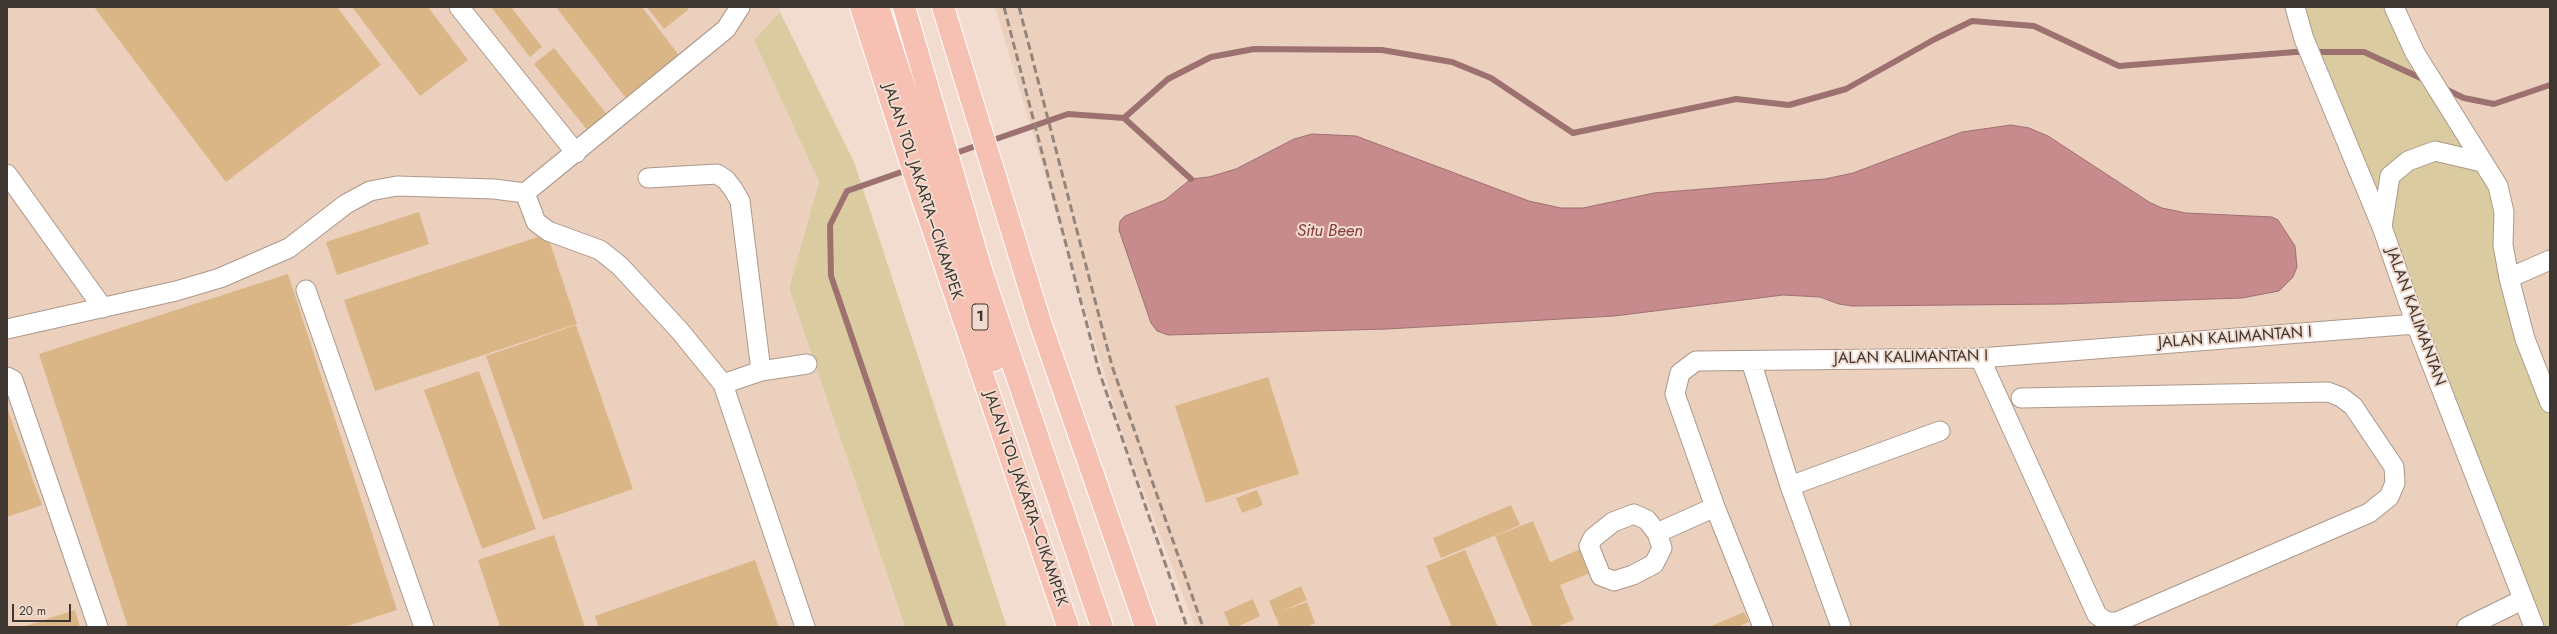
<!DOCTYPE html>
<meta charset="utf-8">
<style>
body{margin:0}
#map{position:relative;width:2557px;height:634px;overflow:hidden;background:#f2dccf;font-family:Jost,sans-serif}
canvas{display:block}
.frame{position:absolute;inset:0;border:8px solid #3e3631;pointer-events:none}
.scale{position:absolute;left:12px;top:604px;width:59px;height:18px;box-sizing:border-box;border:2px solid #3e3631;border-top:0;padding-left:5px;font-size:12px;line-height:14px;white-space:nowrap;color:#3e3631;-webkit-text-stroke:3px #f2dccf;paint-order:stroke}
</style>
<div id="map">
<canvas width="2557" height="634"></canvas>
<div class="frame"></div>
<div class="scale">20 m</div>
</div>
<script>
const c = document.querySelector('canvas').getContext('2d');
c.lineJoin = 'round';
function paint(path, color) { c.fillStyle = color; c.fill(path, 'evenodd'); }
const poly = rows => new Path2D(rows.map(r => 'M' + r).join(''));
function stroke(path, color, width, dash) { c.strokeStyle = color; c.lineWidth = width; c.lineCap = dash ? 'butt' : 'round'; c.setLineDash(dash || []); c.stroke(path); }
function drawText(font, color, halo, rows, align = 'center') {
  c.font = font + ' Jost,sans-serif'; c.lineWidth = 4; c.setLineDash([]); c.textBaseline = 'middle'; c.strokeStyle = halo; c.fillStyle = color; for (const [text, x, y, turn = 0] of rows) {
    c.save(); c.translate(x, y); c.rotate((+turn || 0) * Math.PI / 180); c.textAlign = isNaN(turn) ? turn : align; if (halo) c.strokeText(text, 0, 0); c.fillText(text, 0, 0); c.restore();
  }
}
paint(poly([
 [7,7,779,7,780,12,754,40,819,182,789,288,905,627,7,627],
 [995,7,2550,7,2550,627,1195,627,1124,439]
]), '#ebd0be');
paint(poly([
 [2295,7,2394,7,2482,162,2503,245,2550,403,2550,627,2542,627],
 [780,12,854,162,1007,627,905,627,789,288,819,182,754,40]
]), '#dacca0');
const water = poly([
 [2011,125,2029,128,2048,136,2149,202,2162,208,2186,213,2272,217,2278,220,2295,246,2297,267,2293,277,2279,291,2242,298,2062,304,1852,306,1839,304,1820,297,1783,295,1614,316,1387,329,1168,335,1157,331,1151,323,1119,230,1120,221,1125,216,1165,200,1191,179,1209,177,1236,169,1294,139,1312,134,1356,136,1529,201,1561,208,1583,208,1654,193,1825,179,1853,173,1962,132,2011,125]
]);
paint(water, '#c78a8d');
stroke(water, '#9e7171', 1);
stroke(poly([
 [2445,89,2464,98,2494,104,2550,85],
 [1124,118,1191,179],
 [950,155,1068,114,1124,118,1168,79,1211,57,1254,49,1382,50,1452,62,1491,78,1573,133,1736,99,1789,105,1846,89,1935,39,1972,21,2034,26,2119,66,2295,52,2364,52,2425,80],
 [910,169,847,191,830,225,831,276,951,627]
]), '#9e7171', 6);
paint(poly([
 [94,7,337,7,381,65,226,182],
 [352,7,428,7,468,60,420,96],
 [491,7,511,7,542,47,530,57],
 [556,7,642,7,682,59,628,101],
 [647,7,687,7,689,9,664,29],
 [554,48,609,117,589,132,534,64],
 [419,212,429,244,337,275,326,242],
 [547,234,577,324,375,391,344,300],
 [288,274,397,610,344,627,128,627,39,354],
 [576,325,633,489,543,520,486,356],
 [479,371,536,529,482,549,424,390],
 [1268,377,1299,474,1206,503,1175,406],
 [7,408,42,505,7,517],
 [1257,490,1263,505,1242,513,1236,498],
 [1511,505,1520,525,1441,558,1433,538],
 [1533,521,1550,562,1583,548,1593,572,1560,585,1574,620,1556,627,1533,627,1495,536],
 [554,535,585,627,500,627,478,560],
 [1465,550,1498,627,1452,627,1426,566],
 [755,560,779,627,599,627,595,616],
 [1301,586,1307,600,1282,611,1307,602,1315,623,1306,627,1280,627,1269,601],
 [1253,599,1260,616,1237,627,1230,627,1224,612],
 [75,610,80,627,22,627],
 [1744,612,1749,622,1737,627,1709,627]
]), '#dab687');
const minor = poly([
 [459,7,576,153],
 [2295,7,2304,39,2382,227,2416,324,2534,627],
 [2394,7,2415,53,2498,186,2504,212,2503,245,2509,278,2525,339,2550,403],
 [7,174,103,308],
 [648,178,717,174,726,180,733,189,740,201,761,371],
 [525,193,536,222,548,231,600,250,620,266,680,331,723,384,805,627],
 [2382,227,2390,176,2408,161,2435,151,2482,162],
 [2509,278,2550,260],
 [306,290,424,627],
 [7,329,176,291,220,278,289,248,346,204,370,191,397,186,494,189,525,193,726,29,740,7],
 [1980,358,2097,615,2107,622,2117,622,2369,513,2389,497,2395,483,2394,467,2353,406,2341,397,2328,392,2021,398],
 [1751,361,1790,486,1940,431],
 [7,377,13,380,98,627],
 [723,384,761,371,807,364],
 [1790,486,1841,627],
 [1634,514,1647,520,1657,533,1662,548,1654,564,1633,575,1614,581,1601,576,1589,546,1593,538,1613,522,1634,514],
 [1657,533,1715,507],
 [1763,627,1715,507,1675,394,1680,373,1696,361,1980,358,2416,324],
 [2467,627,2522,600]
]);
const highway = poly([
 [861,7,916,179,1068,627],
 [878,7,994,360],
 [904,7,982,273,1102,627],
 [943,7,1040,322,1146,627]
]);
stroke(minor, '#ac988b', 21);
stroke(highway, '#fff', 24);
stroke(minor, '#fff', 19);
stroke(highway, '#f6c0b3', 22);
stroke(poly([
 [1004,7,1099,371,1187,627],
 [1019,7,1112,366,1203,627]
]), '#94857c', 3, [8, 4]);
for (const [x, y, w] of [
 [980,317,16]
]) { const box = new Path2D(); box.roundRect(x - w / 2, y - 13, w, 26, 3); c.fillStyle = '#f2dccf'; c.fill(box); stroke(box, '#3e3631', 1); }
drawText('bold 15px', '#3e3631', null, [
 ["1",980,317]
]);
drawText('16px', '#3e3631', '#f2dccf', [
 ["JALAN TOL JAKARTA–CIKAMPEK",922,192,72],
 ["JALAN KALIMANTAN",2415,317,70],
 ["JALAN KALIMANTAN I",2235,338,-4],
 ["JALAN KALIMANTAN I",1911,358,-1],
 ["JALAN TOL JAKARTA–CIKAMPEK",1025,499,71]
]);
drawText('italic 17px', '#853942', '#f2dccf', [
 ["Situ Been",1330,232]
]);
</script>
